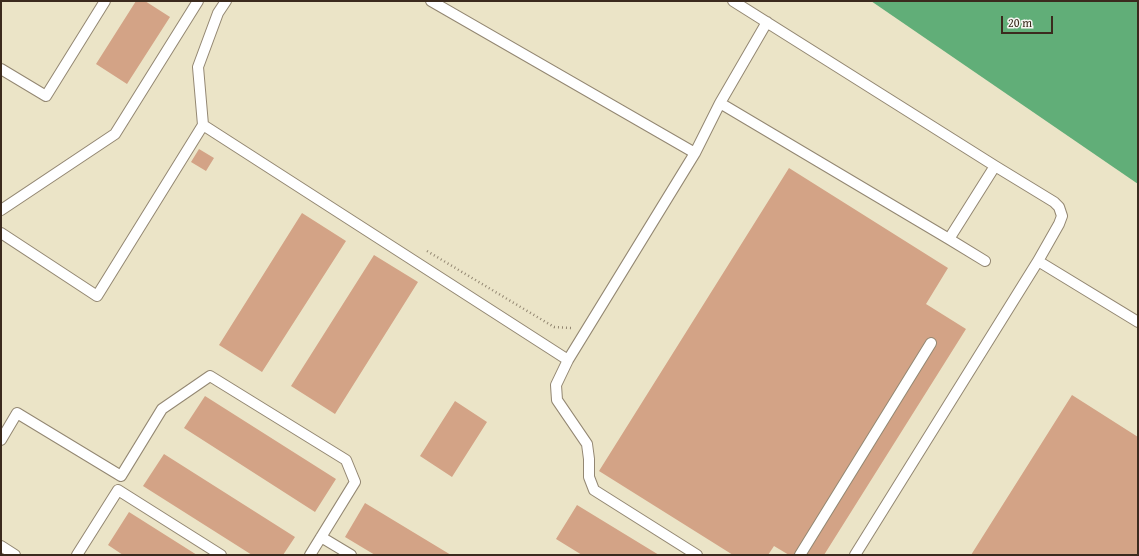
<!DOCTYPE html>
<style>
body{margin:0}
#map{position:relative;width:1139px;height:556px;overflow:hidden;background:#ebe4c7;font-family:"Gentium Book Plus",serif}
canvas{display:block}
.frame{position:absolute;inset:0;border:2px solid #3b2a1e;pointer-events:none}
.scale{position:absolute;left:1001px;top:16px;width:52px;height:18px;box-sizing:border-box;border:2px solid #3b2a1e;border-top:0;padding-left:5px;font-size:12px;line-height:14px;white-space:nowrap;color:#3b2a1e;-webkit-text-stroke:3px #f6f6f2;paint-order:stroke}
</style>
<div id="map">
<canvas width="1139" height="556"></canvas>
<div class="frame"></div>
<div class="scale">20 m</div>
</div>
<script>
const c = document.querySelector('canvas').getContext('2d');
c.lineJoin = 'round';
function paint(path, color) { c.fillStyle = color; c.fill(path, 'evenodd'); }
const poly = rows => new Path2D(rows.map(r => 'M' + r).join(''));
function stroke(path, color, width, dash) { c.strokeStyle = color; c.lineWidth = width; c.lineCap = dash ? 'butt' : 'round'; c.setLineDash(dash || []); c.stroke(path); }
paint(poly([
 [871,1,1138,1,1138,184]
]), '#61ae78');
paint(poly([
 [136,1,145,1,170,17,127,84,96,64],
 [199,149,214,158,206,171,191,162],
 [789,168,948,268,926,304,966,329,824,555,789,555,774,546,768,555,733,555,599,471],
 [302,213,346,241,262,372,219,345],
 [374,255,418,282,335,414,291,386],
 [1072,395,1138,437,1138,555,971,555],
 [205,396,336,479,315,512,184,428],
 [455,401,487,422,452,477,420,456],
 [164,454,295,537,283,555,252,555,143,486],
 [365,503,451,555,375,555,345,537],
 [577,505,659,555,582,555,556,539],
 [129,512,197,555,123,555,108,545]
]), '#d3a386');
const lane = poly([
 [431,1,695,153],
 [733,1,995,166,1054,202,1059,207,1062,216,1059,224,1038,261],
 [1,69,46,96,105,1],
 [720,103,949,239,985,261],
 [203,125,198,67,218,13,226,1],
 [1,210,115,134,198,1],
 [1,233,97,296,203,125,568,360,695,153,720,103,767,22],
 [949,239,995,166],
 [568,360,556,385,557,400,587,444,589,459,589,477,594,490,697,555],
 [1,440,17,413,121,476,162,409,210,376,346,460,355,482,310,555],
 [321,537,351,555],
 [1,546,15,555],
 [77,555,118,490,221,555],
 [800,555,931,343],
 [855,555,1038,261,1138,322]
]);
stroke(lane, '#938772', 12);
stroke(poly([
 [427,251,554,327,571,328]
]), '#938772', 2.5, [1, 3]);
stroke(lane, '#fff', 10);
</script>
